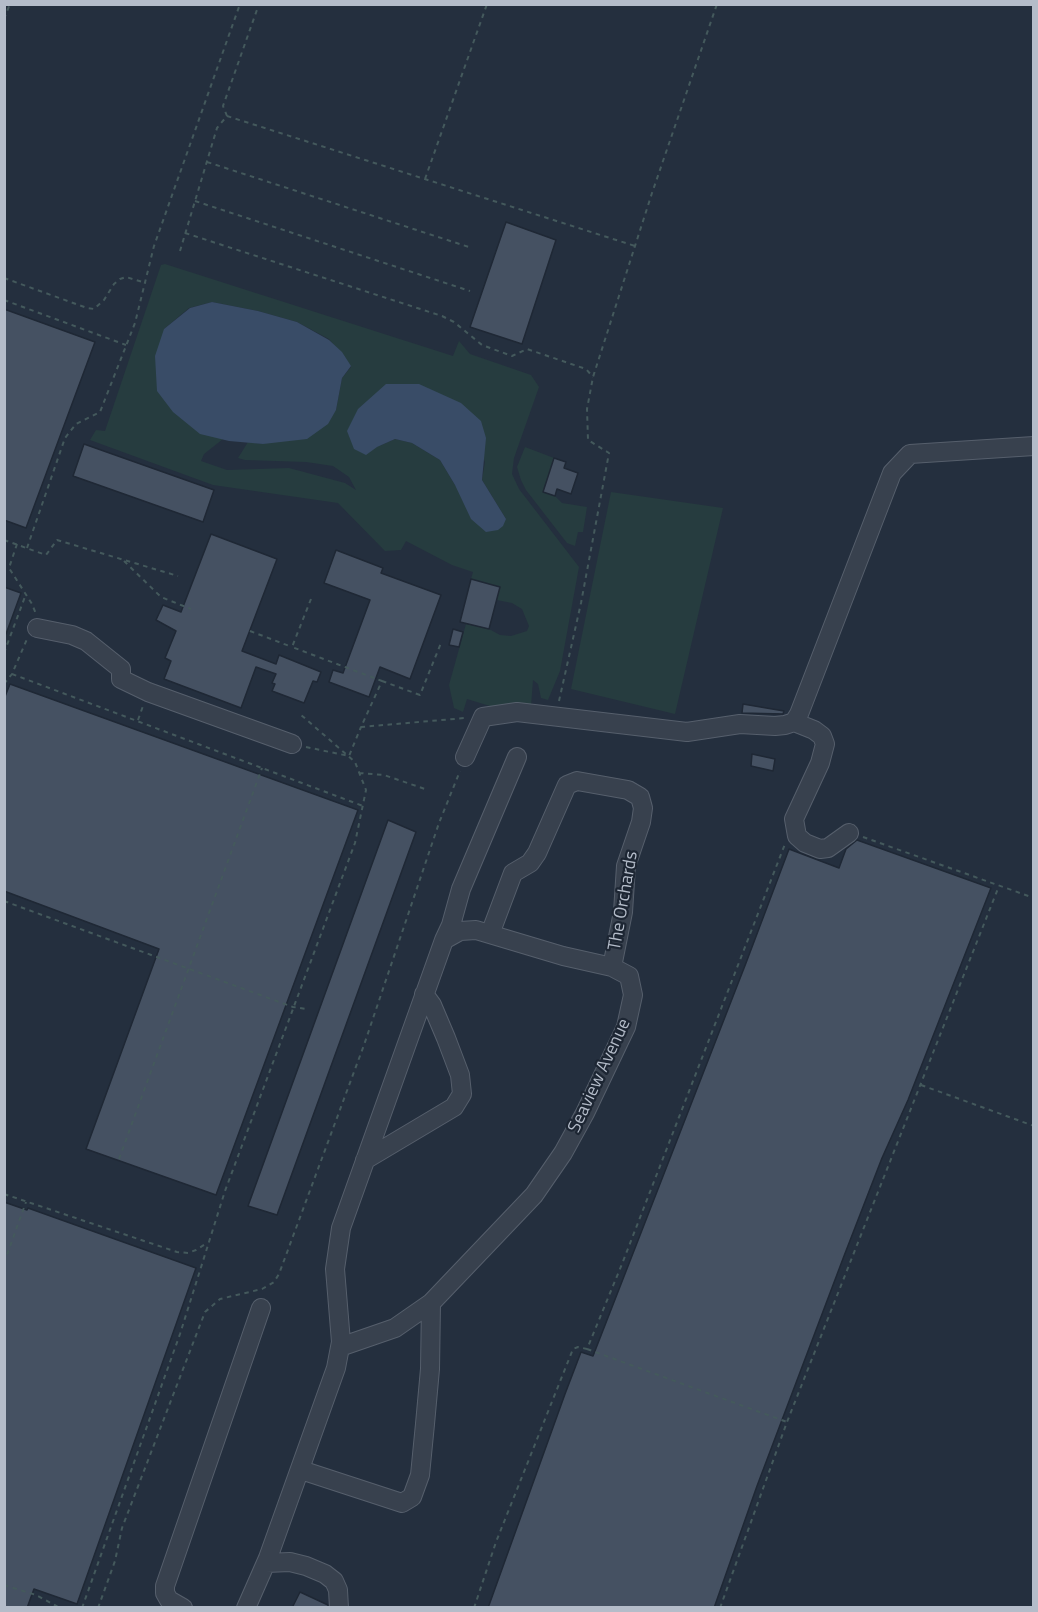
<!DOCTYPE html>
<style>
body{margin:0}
#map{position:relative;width:1038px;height:1612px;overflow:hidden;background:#242f3e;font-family:"Titillium Web",sans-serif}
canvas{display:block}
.frame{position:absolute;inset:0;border:6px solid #b4bcc9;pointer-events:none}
</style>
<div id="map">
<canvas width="1038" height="1612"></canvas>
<div class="frame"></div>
</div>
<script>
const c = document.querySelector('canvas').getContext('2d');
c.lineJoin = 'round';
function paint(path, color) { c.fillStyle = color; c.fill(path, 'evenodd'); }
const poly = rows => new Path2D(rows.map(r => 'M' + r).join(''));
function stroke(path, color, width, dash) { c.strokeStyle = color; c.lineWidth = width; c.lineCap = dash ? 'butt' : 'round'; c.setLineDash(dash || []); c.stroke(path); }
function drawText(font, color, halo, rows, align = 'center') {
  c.font = font + ' "Titillium Web",sans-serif'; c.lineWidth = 4.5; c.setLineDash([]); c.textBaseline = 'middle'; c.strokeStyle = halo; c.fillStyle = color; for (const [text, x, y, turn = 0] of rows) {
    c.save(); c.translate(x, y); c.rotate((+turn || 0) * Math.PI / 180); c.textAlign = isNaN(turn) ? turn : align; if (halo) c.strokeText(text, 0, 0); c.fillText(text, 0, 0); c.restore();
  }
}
paint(poly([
 [165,264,453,356,459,341,470,354,531,375,539,387,514,458,512,474,519,489,579,567,560,671,548,700,541,698,538,684,533,680,531,706,503,710,467,699,463,712,454,708,449,685,466,624,489,629,500,635,511,636,527,631,529,626,522,609,512,603,497,600,499,587,471,579,473,572,452,565,406,541,401,550,385,551,338,503,213,485,90,440,96,430,105,431,161,265],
 [212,302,258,311,297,322,329,339,351,367,342,378,336,410,263,444,248,442,238,458,245,460,306,462,333,466,349,477,356,490,345,483,289,468,227,470,201,461,204,454,223,439,164,329,189,308],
 [461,403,485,462,482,480,506,519,455,485,440,460,412,443,395,439,377,447],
 [525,447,554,458,555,496,562,503,587,507,583,532,578,532,575,546,567,543,526,490,521,480,517,467],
 [611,492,723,508,675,714,571,689]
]), '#263c3f');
paint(poly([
 [212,302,258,311,297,322,329,340,342,352,351,366,342,378,336,410,328,424,307,439,263,444,229,441,200,434,173,412,157,391,155,356,164,329,190,308],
 [386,384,419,384,461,403,481,421,486,438,482,480,506,519,503,526,498,530,486,532,471,519,455,485,440,460,412,443,395,439,377,447,366,455,354,449,347,431,358,409]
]), '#394c67');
const building = poly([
 [506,222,556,240,522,344,470,327,506,222],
 [4,309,95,342,26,528,4,520,4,309],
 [84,444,214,490,203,522,73,476,84,444],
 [554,458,566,462,564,468,578,473,571,494,557,489,555,496,543,492,554,458],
 [211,534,277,559,242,651,276,664,279,655,321,672,317,682,313,681,304,703,272,691,275,684,272,683,276,674,256,667,241,708,164,679,171,661,165,658,176,631,156,620,163,605,181,612,211,534],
 [336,550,383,568,381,573,441,595,410,679,380,667,369,697,329,682,333,670,343,673,370,600,324,583,336,550],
 [471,579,500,587,489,629,460,622,471,579],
 [4,587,21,593,6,634,4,634,4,587],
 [453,629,463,632,459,647,449,645,453,629],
 [10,684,358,810,216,1195,86,1149,159,949,4,891,4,699,10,684],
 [743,704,784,711,783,714,742,713,743,704],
 [752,754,775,759,773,771,751,766,752,754],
 [388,820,416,832,277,1215,248,1206,388,820],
 [857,840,991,888,908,1100,882,1158,844,1256,757,1486,714,1608,488,1608,565,1394,581,1352,593,1356,746,963,789,849,839,868,846,849,857,840],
 [4,1202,27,1210,28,1208,196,1268,77,1604,34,1589,27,1608,4,1608,4,1202],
 [300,1592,328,1605,328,1608,292,1608,300,1592]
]);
paint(building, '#455162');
stroke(building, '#1f2835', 1.5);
const minor = poly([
 [37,628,72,635,86,641,121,669,121,679,148,692,292,744],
 [794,722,814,730,822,736,825,744,820,763,794,819,797,836,805,843,820,849,828,848,849,833],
 [465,757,483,717,517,712,687,732,740,724,775,726,785,725,794,722,799,714,892,473,910,454,1034,446],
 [490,934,513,873,530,863,537,853,567,785,577,781,628,790,640,797,643,808,641,822,626,866,623,912,612,967],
 [444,940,451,925,461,889,517,757],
 [365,1160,454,1107,462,1094,460,1075,446,1038,432,1005,424,994],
 [301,1470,402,1503,412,1497,420,1475,425,1424,430,1369,431,1303],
 [266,1563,290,1562,306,1566,325,1574,334,1581,338,1590,339,1608],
 [183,1608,169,1600,165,1593,165,1586,261,1308],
 [246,1608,268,1558,336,1368,340,1347,341,1342,335,1269,341,1228,444,940,460,931,476,930,563,956,612,967,629,976,633,995,626,1027,585,1113,563,1153,534,1195,431,1303,395,1328,340,1347]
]);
stroke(minor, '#565f6c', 20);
stroke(poly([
 [4,19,10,4],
 [227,116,223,106,259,4],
 [207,162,472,248],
 [425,179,487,4],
 [195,201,470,291],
 [185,233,442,316,454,322,482,345,512,356,527,349,586,369,593,377],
 [180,251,217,128,227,116,635,246],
 [4,278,87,308,94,309,104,300,114,284,120,279,126,277,146,283],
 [4,300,126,345],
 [4,540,46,555,57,540,178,576],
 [17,544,9,568,32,604,36,614],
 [27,548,65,438,76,424,100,412,135,323,154,246,240,4],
 [124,561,161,597,191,609],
 [311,599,292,647,382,681,361,727,465,718],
 [250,631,292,647],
 [4,653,26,594],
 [12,674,363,806],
 [382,681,420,695,441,643],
 [4,684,12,674,27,639],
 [559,701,581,603,609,453,588,440,587,409,593,377,652,193,717,4],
 [138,720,143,706],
 [306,747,349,756,361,727],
 [359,773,384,775,428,790],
 [863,837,1034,898],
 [4,901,293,1007,307,1009],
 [921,1085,1034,1126],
 [119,1159,262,768],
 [4,1194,177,1252,188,1253,196,1250,207,1243],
 [4,1263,26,1202],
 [587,1349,787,1422],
 [4,1585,36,1595,60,1608],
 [82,1608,180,1334,225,1191,355,843,366,790,355,762,300,714],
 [98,1608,115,1561,122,1528,205,1312,220,1299,262,1289,274,1282,279,1274,364,1045,439,823,460,771],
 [474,1608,496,1542,573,1349,578,1347,587,1349,622,1264,785,844],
 [720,1608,787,1422,999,886]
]), '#44595c', 2, [4.5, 4.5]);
stroke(minor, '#38414e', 18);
drawText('18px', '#b4bcc9', '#1d2633', [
 ["The Orchards",624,901,-80],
 ["Seaview Avenue",600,1076,-65]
]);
</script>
